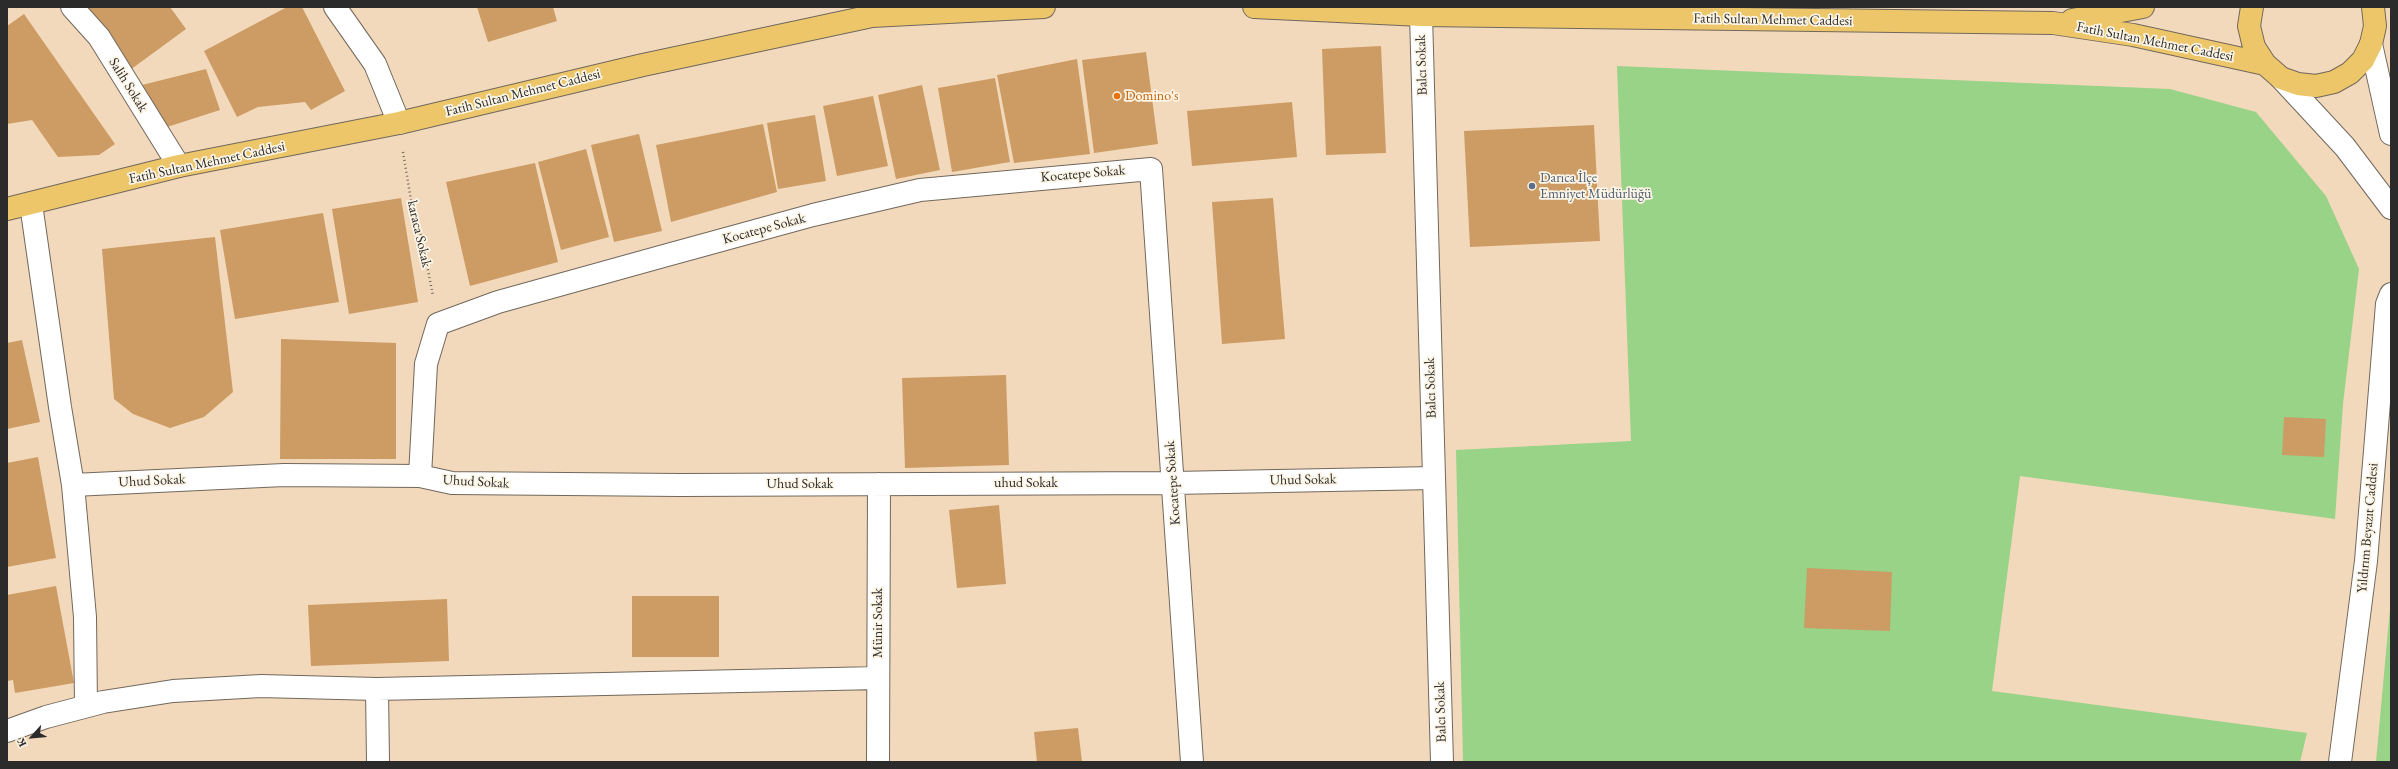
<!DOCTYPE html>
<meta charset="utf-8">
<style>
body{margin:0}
#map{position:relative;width:2398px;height:769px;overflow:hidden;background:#f3d9bb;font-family:"EB Garamond",serif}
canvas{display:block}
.frame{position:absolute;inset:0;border:8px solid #2b2b2b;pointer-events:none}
.north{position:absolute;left:12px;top:717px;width:40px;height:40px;-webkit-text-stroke:3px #fcf5e5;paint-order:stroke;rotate:243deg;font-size:11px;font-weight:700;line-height:16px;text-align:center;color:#2b2b2b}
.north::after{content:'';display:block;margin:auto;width:14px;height:18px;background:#2b2b2b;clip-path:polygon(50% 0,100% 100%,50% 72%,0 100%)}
</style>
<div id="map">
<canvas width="2398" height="769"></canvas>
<div class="frame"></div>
<div class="north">K</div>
</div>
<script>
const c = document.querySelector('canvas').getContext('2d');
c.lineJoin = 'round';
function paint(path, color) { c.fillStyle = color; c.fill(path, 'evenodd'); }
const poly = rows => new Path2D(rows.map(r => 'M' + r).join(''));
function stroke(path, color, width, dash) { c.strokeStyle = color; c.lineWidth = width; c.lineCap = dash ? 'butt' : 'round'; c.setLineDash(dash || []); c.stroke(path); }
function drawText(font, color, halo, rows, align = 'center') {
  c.font = font + ' "EB Garamond",serif'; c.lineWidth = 3.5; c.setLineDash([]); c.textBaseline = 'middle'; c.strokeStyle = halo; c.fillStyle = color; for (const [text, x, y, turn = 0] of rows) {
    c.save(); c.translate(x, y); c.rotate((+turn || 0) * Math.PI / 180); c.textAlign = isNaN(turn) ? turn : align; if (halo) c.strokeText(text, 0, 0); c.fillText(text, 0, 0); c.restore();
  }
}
paint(poly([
 [1617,66,2170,89,2256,112,2326,196,2359,269,2343,404,2335,519,2020,476,1992,691,2307,733,2300,762,1463,762,1456,450,1631,441],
 [2391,597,2391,762,2376,762]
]), '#98d387');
paint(poly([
 [86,7,170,7,186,29,130,70],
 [287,7,302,7,345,91,311,110,305,102,258,107,237,117,204,51],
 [477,7,553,7,557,21,488,42],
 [24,14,115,144,99,155,58,157,32,120,7,124,7,26],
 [1381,46,1386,153,1326,155,1322,49],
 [1146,52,1158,144,1094,153,1082,60],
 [1077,59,1090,154,1014,163,997,75],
 [206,69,220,110,164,128,142,85],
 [995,78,1010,162,952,172,938,88],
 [922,85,940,170,896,179,878,95],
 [873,96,888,166,837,176,823,106],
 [1292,102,1297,157,1192,166,1187,111],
 [815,115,826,181,778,189,767,123],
 [763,124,777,192,671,222,656,145],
 [1594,125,1600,241,1470,247,1464,131],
 [639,134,662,231,614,242,591,145],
 [586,149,609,237,561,250,538,162],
 [535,163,558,262,470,286,446,182],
 [401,198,418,302,349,314,332,209],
 [1273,198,1285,339,1222,344,1212,202],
 [323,213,339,302,235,319,220,230],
 [215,237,233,392,204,417,170,428,133,414,114,399,102,249],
 [281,339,396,343,396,459,280,459],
 [22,340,40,422,7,429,7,343],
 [1006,375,1009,465,905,468,902,378],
 [2284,417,2326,419,2324,457,2282,455],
 [38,457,56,558,7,567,7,463],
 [999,505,1006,584,957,588,949,510],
 [1807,568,1892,572,1890,631,1804,628],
 [56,586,74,683,15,693,13,680,7,681,7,595],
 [632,596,719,596,719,657,632,657],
 [447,599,449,661,311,666,308,605],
 [1078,728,1082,762,1037,762,1034,732]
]), '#cc9c64');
const minor = poly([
 [72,7,99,37,179,166],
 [335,7,375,64,399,123],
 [1421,15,1442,762],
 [2371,44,2391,134],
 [2281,78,2345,147,2391,208],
 [31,204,60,407,73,485,85,617,86,706],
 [420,476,426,364,438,324,498,302,660,257,813,215,920,190,1151,169,1192,762],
 [73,485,284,475,420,476,452,483,680,485,1173,483,1434,478],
 [377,689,378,762],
 [7,731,46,717,103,702,173,691,261,686,377,689,878,678],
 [878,762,879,484],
 [2340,762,2366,561,2387,304,2391,294]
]);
const major = poly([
 [1254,7,1421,15,2053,23,2133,35,2265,64],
 [2252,7,2249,26,2254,47,2265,64,2281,78,2298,84,2316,86,2334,82,2350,73,2363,60,2371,44,2375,26,2373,7],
 [2072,20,2143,7],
 [7,209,179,166,399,123,643,65,872,16,1044,7]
]);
stroke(minor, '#71685d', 24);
stroke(major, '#71685d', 24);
stroke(poly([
 [403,152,411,200,422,239,433,296]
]), '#71685d', 2.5, [1, 3]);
stroke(minor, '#fff', 22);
stroke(major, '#ecc669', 22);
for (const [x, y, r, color] of [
 [1117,96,4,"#e8710a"],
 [1532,186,4,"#5c6f8a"]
]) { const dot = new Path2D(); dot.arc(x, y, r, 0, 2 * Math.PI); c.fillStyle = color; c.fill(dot); stroke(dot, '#fcf5e5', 1.5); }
drawText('14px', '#2b2b2b', '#fcf5e5', [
 ["Fatih Sultan Mehmet Caddesi",1773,20,1],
 ["Fatih Sultan Mehmet Caddesi",2155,42,11],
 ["Balcı Sokak",1422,65,-92],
 ["Salih Sokak",128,85,58],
 ["Fatih Sultan Mehmet Caddesi",523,93,-14],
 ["Fatih Sultan Mehmet Caddesi",207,163,-12],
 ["Kocatepe Sokak",1083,174,-5],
 ["Kocatepe Sokak",764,229,-15],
 ["karaca Sokak",419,234,77],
 ["Balcı Sokak",1431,388,-92],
 ["Uhud Sokak",1303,480,-1],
 ["Uhud Sokak",152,481,-3],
 ["Uhud Sokak",476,482,3],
 ["uhud Sokak",1026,483],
 ["Kocatepe Sokak",1173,483,-94],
 ["Uhud Sokak",800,484],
 ["Yıldırım Beyazıt Caddesi",2368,528,-85],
 ["Münir Sokak",878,623,-90],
 ["Balcı Sokak",1441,712,-92]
]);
drawText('14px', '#c56008', '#fcf5e5', [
 ["Domino's",1125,96]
], 'left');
drawText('14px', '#4e5e75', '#fcf5e5', [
 ["Darıca İlçe",1540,178],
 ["Emniyet Müdürlüğü",1540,194]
], 'left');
</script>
